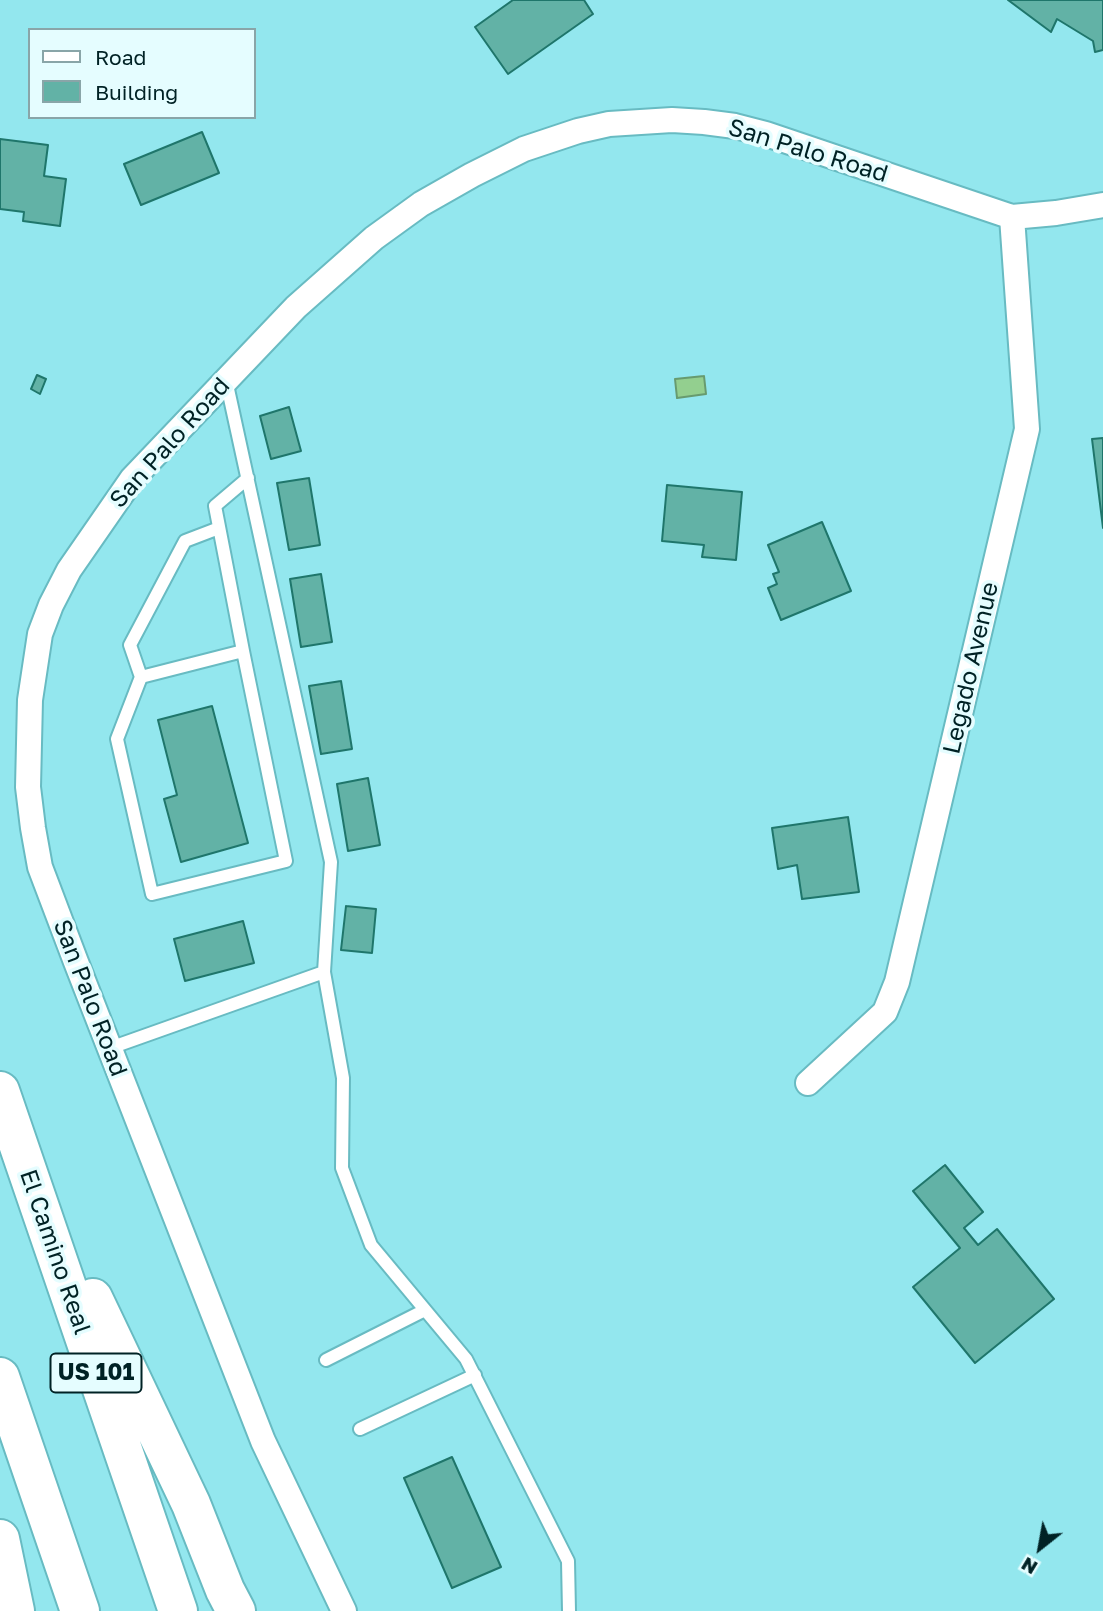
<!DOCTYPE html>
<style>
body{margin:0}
#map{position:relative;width:1103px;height:1611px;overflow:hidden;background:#93e7ee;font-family:"Golos Text",sans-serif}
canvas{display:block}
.legend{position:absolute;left:28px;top:28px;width:228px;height:91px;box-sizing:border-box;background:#e5fdff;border:2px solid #89a5a8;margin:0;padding:9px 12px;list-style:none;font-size:21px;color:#002225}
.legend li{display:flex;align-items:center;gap:14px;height:35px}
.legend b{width:35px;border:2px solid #89a5a8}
.north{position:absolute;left:1005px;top:1513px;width:70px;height:70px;-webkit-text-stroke:5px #e5fdff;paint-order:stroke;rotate:211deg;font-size:19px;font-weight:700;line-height:28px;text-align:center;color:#002225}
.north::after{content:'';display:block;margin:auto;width:24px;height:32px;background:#002225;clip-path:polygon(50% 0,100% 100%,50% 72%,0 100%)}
</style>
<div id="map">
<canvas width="1103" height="1611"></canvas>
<ul class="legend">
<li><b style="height:9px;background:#fff"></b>Road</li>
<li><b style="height:19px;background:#62b2a6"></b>Building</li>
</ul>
<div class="north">N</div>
</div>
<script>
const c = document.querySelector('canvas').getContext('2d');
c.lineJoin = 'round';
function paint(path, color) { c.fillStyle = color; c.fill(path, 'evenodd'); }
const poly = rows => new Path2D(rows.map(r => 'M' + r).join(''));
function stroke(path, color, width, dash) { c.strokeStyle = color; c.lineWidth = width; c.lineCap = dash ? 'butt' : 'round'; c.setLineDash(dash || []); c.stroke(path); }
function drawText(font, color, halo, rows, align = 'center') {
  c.font = font + ' "Golos Text",sans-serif'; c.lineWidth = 7; c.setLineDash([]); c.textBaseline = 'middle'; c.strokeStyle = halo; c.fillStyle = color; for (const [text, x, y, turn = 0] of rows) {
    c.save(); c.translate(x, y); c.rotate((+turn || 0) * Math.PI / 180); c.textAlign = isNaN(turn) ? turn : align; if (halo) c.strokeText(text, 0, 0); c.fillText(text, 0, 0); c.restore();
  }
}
const water = poly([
 [704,376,706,394,677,398,675,379,704,376]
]);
paint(water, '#93cf8f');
stroke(water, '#679b6f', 2);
const building = poly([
 [513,0,584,0,593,14,508,74,475,27,513,0],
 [1008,0,1103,0,1103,50,1095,52,1093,41,1057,19,1051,32,1008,0],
 [202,132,219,173,141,205,124,164,202,132],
 [0,139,48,145,44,176,66,179,60,226,23,221,24,212,0,209,0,139],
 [37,375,46,379,40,394,31,389,37,375],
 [289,407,301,451,271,459,260,416,289,407],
 [1103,438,1103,528,1092,439,1103,438],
 [309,478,320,545,289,550,277,483,309,478],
 [667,485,742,492,736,560,702,557,704,545,662,541,667,485],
 [822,522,851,591,781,620,768,588,777,584,773,574,779,572,768,545,822,522],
 [321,574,332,642,301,647,290,579,321,574],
 [341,681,352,749,321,754,309,686,341,681],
 [212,706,248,843,181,862,164,799,177,795,158,720,212,706],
 [368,778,380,845,348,851,337,784,368,778],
 [848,817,859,892,802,899,797,865,778,869,772,828,848,817],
 [346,906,376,909,372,953,341,950,346,906],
 [243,921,254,963,185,981,174,939,243,921],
 [945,1165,983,1212,964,1228,978,1245,997,1229,1054,1299,975,1363,913,1287,960,1248,913,1191,945,1165],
 [452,1457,501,1567,452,1588,404,1478,452,1457]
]);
paint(building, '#62b2a6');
stroke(building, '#1f766b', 2);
const service = poly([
 [243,651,286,861,152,894,117,739,141,677,243,651,215,506,248,478],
 [141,677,130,645,185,541,219,528],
 [324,972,343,1078,342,1168,371,1245,466,1359,568,1561,569,1611],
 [110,1048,324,972,331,862,226,380],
 [326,1360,425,1310],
 [360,1429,475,1375]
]);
const minor = poly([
 [808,1083,885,1012,897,982,1027,429,1012,217],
 [344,1611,263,1441,76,962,40,867,33,828,28,787,30,700,40,634,51,605,69,570,132,479,296,307,374,238,421,204,472,175,524,149,578,131,609,124,672,120,704,122,735,126,766,134,1012,217,1056,213,1103,205]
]);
const motorway = poly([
 [0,1091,178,1611],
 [93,1298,191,1504,225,1590,236,1611],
 [0,1377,80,1611],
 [0,1539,15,1611]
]);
stroke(service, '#68bbc2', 16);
stroke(minor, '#68bbc2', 28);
stroke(motorway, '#68bbc2', 42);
stroke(service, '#fff', 12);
stroke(minor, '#fff', 24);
stroke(motorway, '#fff', 38);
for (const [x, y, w] of [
 [96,1373,91]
]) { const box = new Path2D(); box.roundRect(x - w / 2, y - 19.5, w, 39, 5); c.fillStyle = '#e5fdff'; c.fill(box); stroke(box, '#002225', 2); }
drawText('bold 23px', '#002225', null, [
 ["US 101",96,1373]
]);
drawText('24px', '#002225', '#e5fdff', [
 ["San Palo Road",808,151,17],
 ["San Palo Road",170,443,-48],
 ["Legado Avenue",971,668,-77],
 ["San Palo Road",90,998,69],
 ["El Camino Real",55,1252,71]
]);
</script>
